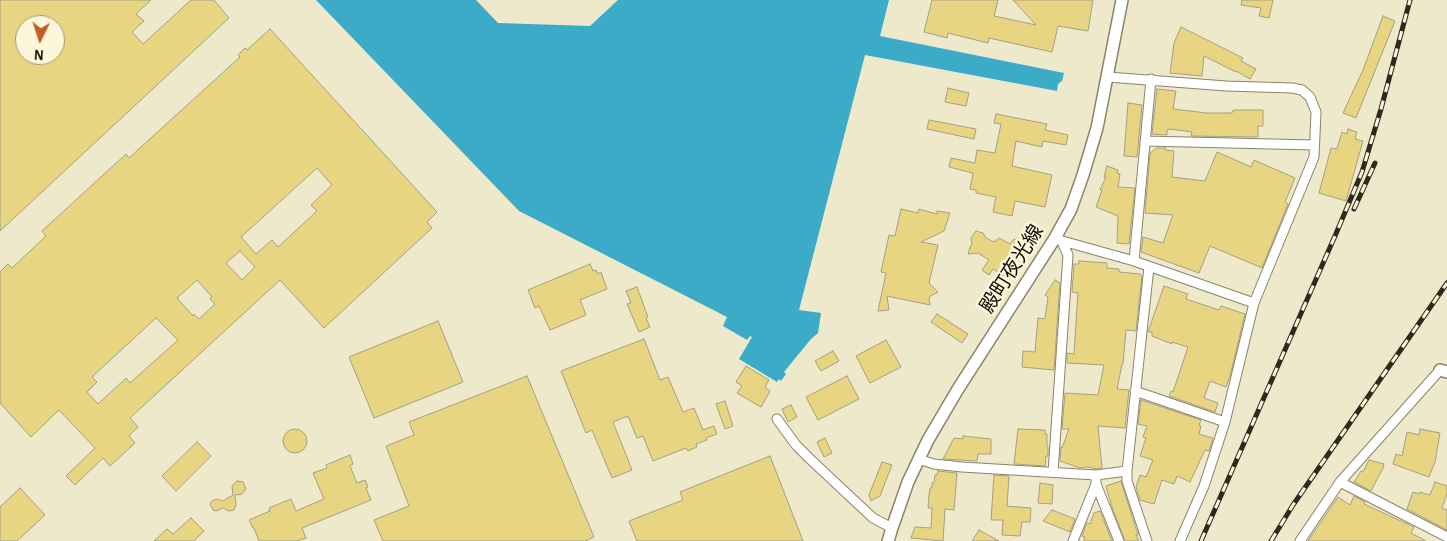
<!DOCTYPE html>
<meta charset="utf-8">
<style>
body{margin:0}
#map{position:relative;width:1447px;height:541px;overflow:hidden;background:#efe9cc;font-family:"Alegreya Sans",sans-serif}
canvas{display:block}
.north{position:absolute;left:15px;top:15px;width:50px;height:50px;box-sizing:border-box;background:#fdf6d9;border:1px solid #9d9883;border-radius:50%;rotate:184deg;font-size:14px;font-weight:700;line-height:20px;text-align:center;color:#0e0b03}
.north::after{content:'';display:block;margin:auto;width:18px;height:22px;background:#c15e26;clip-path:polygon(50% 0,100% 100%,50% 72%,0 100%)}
</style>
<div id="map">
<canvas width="1447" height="541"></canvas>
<div class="north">N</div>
</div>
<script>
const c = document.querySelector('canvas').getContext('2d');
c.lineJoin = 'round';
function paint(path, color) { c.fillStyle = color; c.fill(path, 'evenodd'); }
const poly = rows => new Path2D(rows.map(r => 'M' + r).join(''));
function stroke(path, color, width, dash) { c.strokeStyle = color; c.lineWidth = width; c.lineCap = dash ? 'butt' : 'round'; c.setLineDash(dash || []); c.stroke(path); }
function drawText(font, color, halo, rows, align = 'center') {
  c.font = font + ' "Alegreya Sans","Noto Sans JP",sans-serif'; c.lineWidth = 5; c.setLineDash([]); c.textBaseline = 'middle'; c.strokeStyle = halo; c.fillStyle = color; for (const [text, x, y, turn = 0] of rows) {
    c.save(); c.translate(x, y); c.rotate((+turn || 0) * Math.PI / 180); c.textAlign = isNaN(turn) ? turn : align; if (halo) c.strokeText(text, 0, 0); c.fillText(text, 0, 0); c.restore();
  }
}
paint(poly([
 [316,0,476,0,498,23,590,26,618,0,889,0,880,36,1064,73,1062,81,1058,84,1057,91,865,55,799,310,821,313,818,333,811,339,784,372,786,374,781,381,779,379,777,382,739,359,752,337,750,336,747,340,723,326,727,317,519,211]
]), '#3babc8');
const building = poly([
 [0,0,151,0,136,14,144,21,132,32,143,44,191,0,214,0,229,18,0,231,0,0],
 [25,25,55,25,55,55,25,55,25,25],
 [932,0,998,0,994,16,1036,25,1013,0,1093,0,1088,31,1058,26,1052,52,989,38,988,43,948,33,947,38,924,32,932,0],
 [1242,0,1273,0,1269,18,1259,16,1261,8,1241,5,1242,0],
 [1383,16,1395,21,1356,118,1343,113,1363,70,1383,16],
 [1181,27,1243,58,1241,61,1256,69,1250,79,1236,71,1236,72,1204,56,1202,76,1170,73,1174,43,1181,27],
 [270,29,437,212,427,222,432,228,324,328,280,280,130,418,138,427,129,436,135,443,110,466,103,458,75,485,66,476,95,448,59,410,31,437,0,403,0,272,8,264,12,268,46,236,42,231,126,154,129,158,240,57,238,55,245,48,247,50,270,29],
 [317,168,332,185,311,205,317,211,278,247,272,240,256,254,241,237,317,168],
 [240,251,255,267,242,280,226,263,240,251],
 [197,280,212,297,210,299,215,304,199,319,194,314,193,316,177,298,197,280],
 [156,318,178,340,130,383,126,378,98,404,87,392,97,382,92,377,156,318],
 [948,88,969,93,966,106,945,102,948,88],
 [1157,89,1176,91,1173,109,1207,113,1232,113,1233,110,1263,110,1263,126,1258,126,1258,137,1191,136,1192,132,1170,129,1167,130,1167,135,1152,134,1157,89],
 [1128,103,1142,105,1137,157,1124,156,1128,103],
 [996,114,1047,124,1045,130,1068,135,1066,145,1043,141,1042,147,1016,141,1012,166,1052,175,1045,207,1015,201,1012,216,993,212,996,197,976,193,976,190,970,189,973,173,949,167,951,158,975,163,977,150,995,153,1001,124,994,123,996,114],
 [929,120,976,129,974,139,927,129,929,120],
 [1348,129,1357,132,1355,139,1363,141,1346,201,1319,193,1331,148,1337,149,1342,132,1347,134,1348,129],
 [1157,148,1166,148,1165,150,1174,151,1172,177,1205,181,1217,152,1251,167,1254,160,1295,178,1285,202,1288,204,1262,268,1210,246,1199,273,1141,252,1143,237,1163,243,1173,215,1145,213,1150,153,1157,148],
 [1107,166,1118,170,1117,173,1120,174,1118,187,1135,188,1129,244,1117,243,1118,216,1096,207,1102,190,1100,190,1106,177,1104,177,1107,166],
 [901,209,918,213,919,209,937,214,937,211,950,213,944,231,921,242,938,245,929,283,938,292,929,297,930,305,887,296,889,310,878,311,886,273,881,272,889,235,895,236,901,209],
 [976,231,983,233,986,238,994,242,999,238,1010,244,1014,239,1025,246,1005,277,993,269,989,275,982,270,989,260,978,253,968,254,970,247,972,244,971,238,976,231],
 [1079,261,1107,263,1107,268,1119,269,1119,272,1140,274,1142,276,1136,331,1126,330,1123,364,1122,364,1117,389,1129,390,1125,428,1098,426,1102,468,1096,469,1088,467,1080,468,1060,461,1061,447,1062,448,1069,429,1062,429,1065,393,1098,395,1104,365,1067,363,1067,353,1074,354,1078,293,1072,292,1074,264,1079,264,1079,261],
 [590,264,593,271,596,270,598,274,601,272,607,289,580,300,586,315,550,330,539,306,535,308,528,290,590,264],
 [1055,280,1060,283,1054,370,1022,367,1023,351,1035,352,1038,318,1045,319,1048,297,1045,295,1055,280],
 [1164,286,1188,294,1186,299,1219,310,1221,306,1245,314,1230,376,1226,387,1210,381,1204,398,1218,403,1215,412,1169,396,1171,391,1173,392,1188,347,1172,342,1172,344,1152,336,1152,332,1148,332,1164,286],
 [637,287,648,317,646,318,650,327,639,332,627,304,631,303,626,291,637,287],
 [937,314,968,334,962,343,931,322,937,314],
 [438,321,463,382,374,418,349,357,438,321],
 [644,339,660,380,668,377,683,412,694,408,703,430,714,426,717,434,706,438,707,440,696,444,697,447,688,451,686,448,653,461,643,436,637,438,628,416,613,422,632,470,612,478,592,430,586,433,561,371,644,339],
 [886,340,901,367,870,383,856,356,886,340],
 [833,351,839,361,821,371,815,361,833,351],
 [746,366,769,380,765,387,770,391,761,407,737,393,742,386,736,382,746,366],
 [527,376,594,537,585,541,383,541,374,520,409,506,386,446,414,435,409,422,527,376],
 [847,376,859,399,818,420,806,397,847,376],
 [1141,400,1201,420,1199,425,1201,426,1199,434,1213,438,1209,451,1205,450,1190,482,1177,476,1174,484,1162,480,1154,504,1140,500,1136,487,1140,475,1146,477,1153,460,1140,456,1146,438,1143,437,1147,426,1138,424,1141,400],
 [725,401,733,426,725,429,716,404,725,401],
 [791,405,797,417,788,422,782,409,791,405],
 '283 441a12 12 0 1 1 24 0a12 12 0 1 1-24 0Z',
 [1018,429,1045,430,1045,434,1047,434,1047,446,1048,447,1048,456,1046,456,1045,466,1014,464,1018,429],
 [1420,429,1440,433,1435,462,1429,477,1393,464,1396,454,1402,456,1407,432,1419,435,1420,429],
 [963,436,991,439,991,454,978,454,977,461,943,459,954,438,963,439,963,436],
 [825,438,832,453,824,457,817,442,825,438],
 [197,442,211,456,176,491,162,476,197,442],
 [350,455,353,464,350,466,357,483,365,480,368,487,366,488,371,500,302,528,306,538,297,541,259,541,254,528,253,528,249,520,270,511,269,508,291,499,296,511,324,499,313,473,327,468,326,465,350,455],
 [770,456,803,541,637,541,629,521,683,500,680,492,770,456],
 [1369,460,1384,464,1383,468,1371,491,1354,482,1361,471,1363,472,1369,460],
 [882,462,892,465,880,496,871,501,869,495,882,462],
 [938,471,957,473,954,510,945,509,943,541,911,538,915,527,931,528,932,508,928,508,929,495,930,488,932,488,932,483,934,483,935,475,937,475,938,471],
 [994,475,1009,476,1007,506,1031,508,1030,522,1022,522,1020,536,1002,535,1003,520,991,520,994,475],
 [237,481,243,482,246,489,242,494,235,495,236,505,234,510,229,511,223,508,216,511,213,510,210,504,212,501,216,499,223,501,233,495,232,486,237,481],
 [1121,481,1138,535,1136,535,1139,541,1125,541,1112,507,1106,486,1121,481],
 [1435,482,1447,486,1447,494,1442,508,1447,510,1447,530,1407,509,1413,492,1419,494,1420,492,1430,495,1435,482],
 [1040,483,1053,485,1052,504,1038,503,1040,483],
 [20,488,45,515,17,541,0,541,0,507,20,488],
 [1354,496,1365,502,1364,504,1414,527,1411,533,1426,541,1308,541,1338,497,1350,505,1354,496],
 [1052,510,1075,519,1070,532,1043,521,1052,510],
 [1100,511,1112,541,1084,541,1085,537,1082,536,1087,523,1090,524,1094,513,1100,511],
 [191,518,204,531,194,541,154,541,167,529,173,534,191,518],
 [979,530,999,541,972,541,979,530]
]);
paint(building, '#e8d581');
stroke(building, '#a49e82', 1);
const street = poly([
 [1108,77,1226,86,1292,88,1302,90,1310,97,1316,112,1314,157,1254,303,1225,422,1204,486,1180,541],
 [1145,141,1314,145],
 [1059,240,1134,261,1254,303],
 [1134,261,1151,79],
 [1135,391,1225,422],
 [777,419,796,445,810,459,873,518,892,528],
 [918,459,934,464,962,467,1096,475,1127,471],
 [1053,472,1068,255,1062,242],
 [1340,482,1447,537],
 [1096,484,1119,541],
 [1073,541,1096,484,1096,475],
 [1147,541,1127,481,1127,471,1149,267],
 [1300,541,1340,482,1440,370]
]);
const secondary = poly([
 [1440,370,1447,372],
 [888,541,892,528,908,482,928,440,958,389,1055,238,1071,209,1083,175,1097,128,1122,0]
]);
stroke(street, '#898469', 11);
stroke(secondary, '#898469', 14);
stroke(street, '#fff', 9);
stroke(secondary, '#fff', 11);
const rail = poly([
 [1354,209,1375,163],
 [1201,541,1335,236,1362,172,1381,109,1410,0],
 [1271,541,1293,505,1447,283]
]);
stroke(rail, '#2c291e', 5);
stroke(rail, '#fdf6d9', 3, [9]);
drawText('20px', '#0e0b03', '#fdf6d9', [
 ["殿町夜光線",1012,269,-58]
]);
</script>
